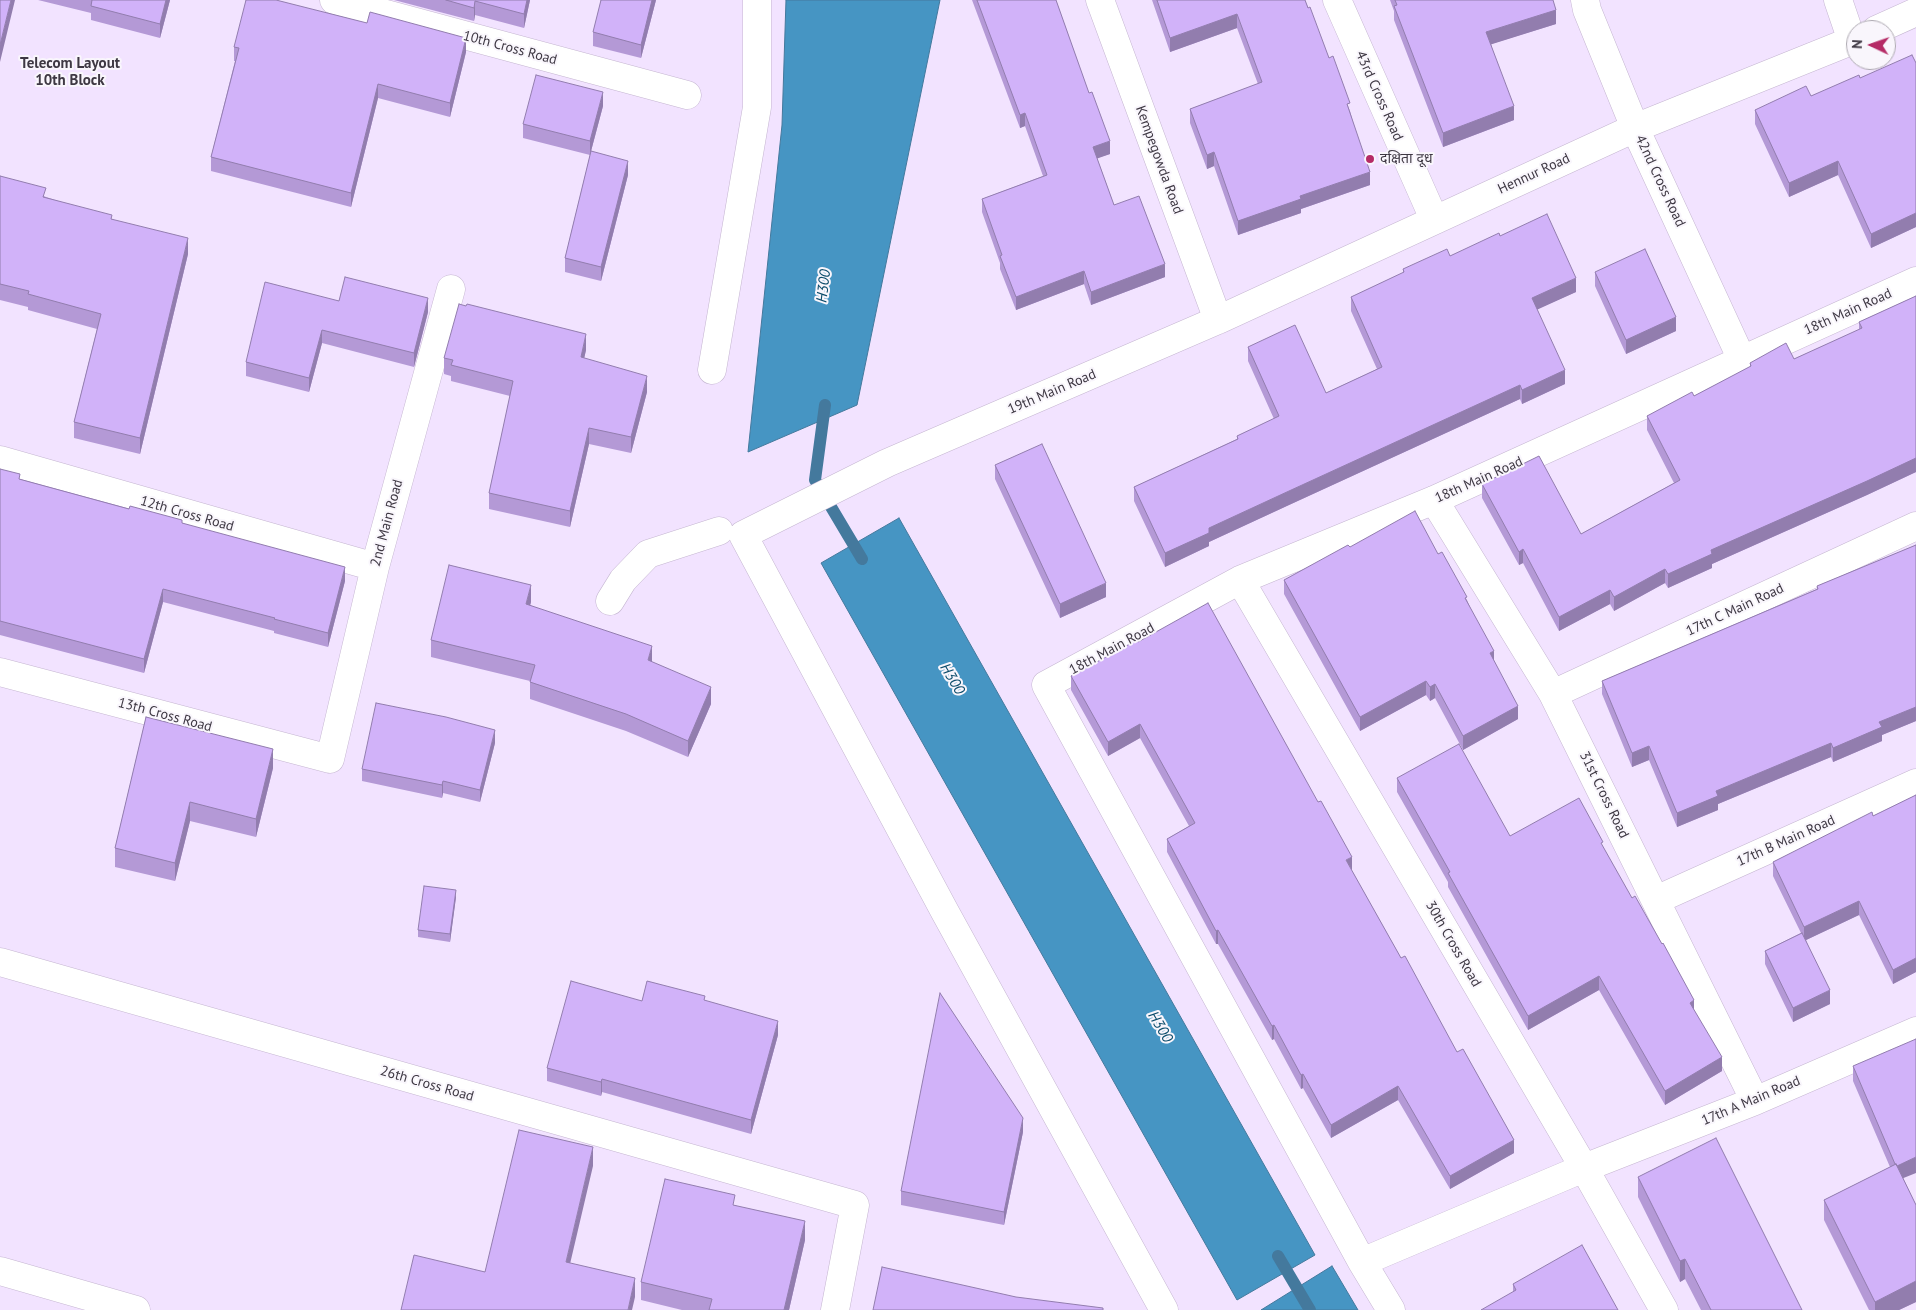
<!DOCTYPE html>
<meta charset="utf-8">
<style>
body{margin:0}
#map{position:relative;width:1916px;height:1310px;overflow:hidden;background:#f2e3ff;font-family:"PT Sans",sans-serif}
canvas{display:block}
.north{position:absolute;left:1846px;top:20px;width:50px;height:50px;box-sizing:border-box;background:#f9f6fc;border:1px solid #aeaab2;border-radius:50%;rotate:273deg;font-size:14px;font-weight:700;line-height:20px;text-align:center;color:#3e3843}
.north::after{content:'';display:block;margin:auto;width:18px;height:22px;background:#b52b66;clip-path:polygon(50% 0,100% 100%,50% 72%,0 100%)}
</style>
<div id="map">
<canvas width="1916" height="1310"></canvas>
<div class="north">N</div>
</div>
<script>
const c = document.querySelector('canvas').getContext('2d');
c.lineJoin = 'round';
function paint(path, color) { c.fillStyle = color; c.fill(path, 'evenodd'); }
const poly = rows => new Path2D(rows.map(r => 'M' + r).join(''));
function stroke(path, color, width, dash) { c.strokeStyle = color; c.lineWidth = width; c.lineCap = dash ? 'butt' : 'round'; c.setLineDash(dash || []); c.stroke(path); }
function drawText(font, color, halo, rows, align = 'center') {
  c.font = font + ' "PT Sans","Noto Sans Devanagari",sans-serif'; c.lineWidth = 4; c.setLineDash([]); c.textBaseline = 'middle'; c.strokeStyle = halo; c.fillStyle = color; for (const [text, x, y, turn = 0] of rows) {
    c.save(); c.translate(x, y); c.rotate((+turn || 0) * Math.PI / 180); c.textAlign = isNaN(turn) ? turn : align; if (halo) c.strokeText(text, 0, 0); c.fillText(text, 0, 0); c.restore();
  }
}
const water = poly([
 [786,0,940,0,857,405,748,452,782,125,786,0],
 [899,518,1315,1255,1237,1300,821,563,899,518],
 [1332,1266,1358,1310,1261,1310,1332,1266]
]);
paint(water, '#4695c3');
stroke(water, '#44799d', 1);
stroke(poly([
 [825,405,815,480,862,559],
 [1278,1256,1310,1310]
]), '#44799d', 12);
const minor = poly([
 [334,0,687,95],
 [1100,0,1218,320],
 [1337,0,1434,219],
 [1585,0,1587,10,1635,128,1742,360],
 [1838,0,1852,41],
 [1876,30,1916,12],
 [712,370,757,107,757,0],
 [0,460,375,567],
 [1434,500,1553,694,1755,1101],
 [1240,580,1584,1168,1664,1310],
 [610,601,623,580,648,554,719,531],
 [0,672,330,759,375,567,451,289],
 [1553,694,1916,526],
 [1656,900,1916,783],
 [0,962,855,1205,835,1310],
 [1362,1262,1584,1168,1755,1101,1916,1031],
 [0,1271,136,1310],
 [1164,1310,945,912,743,535,887,463,1218,320,1635,128,1856,39],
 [1391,1310,1362,1262,1046,685,1240,580,1434,500,1916,281]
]);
stroke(minor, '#c5b6d1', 29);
stroke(minor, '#fff', 28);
paint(poly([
 [38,0,170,0,160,38,91,20,91,13],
 [394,0,530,0,524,28,475,15,474,21],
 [656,0,641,58,593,46,593,32],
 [972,0,1056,0,1110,154,1097,158,1114,205,1165,277,1091,305,1084,284,1016,310,1000,269,1000,263,982,212,982,199,1043,176,1025,126,1020,128],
 [1152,0,1305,0,1329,58,1350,111,1370,185,1301,209,1301,213,1238,235,1214,166,1207,169,1190,123,1190,109,1258,84,1237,28,1170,52],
 [1390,0,1553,0,1556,24,1491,44,1514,120,1443,147,1394,20,1394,11],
 [234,47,466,52,450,117,378,98,351,207,211,171,211,157,235,61,234,61],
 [1916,63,1916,227,1871,248,1838,175,1789,197,1755,124,1755,110,1811,96,1860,78],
 [603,106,591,151,628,175,601,281,565,272,565,258,590,155,523,138,523,124],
 [0,176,46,197,112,219,188,254,140,454,74,438,74,422,97,329,28,310,28,307,0,300],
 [1500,236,1576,292,1537,309,1565,384,1522,404,1520,399,1289,505,1209,542,1209,546,1165,567,1134,501,1134,487,1237,439,1237,436,1274,419,1248,361,1248,347,1326,393,1377,369,1351,311,1351,297,1403,273,1403,269,1450,256],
 [1595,272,1676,331,1626,354,1595,286],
 [1916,296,1916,472,1867,495,1712,564,1712,568,1668,588,1665,583,1614,611,1610,604,1559,631,1523,563,1519,565,1482,498,1482,484,1581,534,1674,483,1647,430,1647,416,1694,396,1750,367,1750,363,1794,359,1859,330,1859,322],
 [339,301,428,312,414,367,322,343,309,392,246,376,246,362],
 [586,350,584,358,647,392,631,453,589,444,570,527,489,509,489,493,510,396,451,381,451,376,444,374,444,358],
 [995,465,1106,597,1060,618,995,479],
 [0,469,20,479,182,523,345,581,328,647,274,633,274,631,163,602,144,673,0,635],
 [1916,545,1916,721,1882,735,1882,741,1833,762,1831,757,1718,804,1718,810,1677,827,1649,760,1632,767,1602,694,1602,681,1817,589,1817,586],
 [1350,547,1438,554,1467,600,1494,662,1518,719,1463,750,1435,698,1430,701,1426,695,1360,731,1284,594,1284,580],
 [531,602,530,605,652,662,711,704,688,757,626,731,530,699,530,681,431,657,431,640],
 [1138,642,1352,871,1401,958,1514,1153,1450,1189,1398,1100,1331,1138,1303,1088,1301,1089,1274,1039,1272,1040,1218,944,1216,944,1167,852,1167,839,1189,826,1140,738,1108,756,1071,690,1071,676],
 [146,717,273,768,256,837,190,821,175,881,115,867,115,848],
 [495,743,480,802,443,793,442,798,362,781,362,769],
 [1397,778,1510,836,1603,847,1694,1010,1722,1071,1665,1105,1599,990,1528,1030,1448,887,1448,882,1397,792],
 [1916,795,1916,972,1893,984,1859,915,1806,940,1830,1004,1793,1022,1765,964,1765,951,1801,933,1773,876,1773,862,1873,816],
 [456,897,450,942,418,937,418,930],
 [642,1001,705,1001,778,1035,751,1134,602,1092,601,1096,547,1081,547,1068],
 [1853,1066,1903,1178,1916,1205,1916,1302,1899,1310,1869,1310,1824,1220,1824,1200,1890,1167,1853,1081],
 [1023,1132,1004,1225,901,1205,901,1191],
 [1638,1177,1802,1310,1701,1310,1685,1279,1680,1282,1638,1197],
 [735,1205,805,1240,789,1310,682,1310,641,1300,641,1282],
 [1513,1284,1618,1310,1513,1292]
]), '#b499d6');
paint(poly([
 [11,0,15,0,0,62,0,45],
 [166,0,170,0,160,38,160,24],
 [527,0,530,0,524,28,524,14],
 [652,0,656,0,641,58,641,45],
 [475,1,475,15,474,21,474,8],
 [1556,10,1556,24,1486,46,1486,32],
 [1237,14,1237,28,1170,52,1170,38],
 [466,38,466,52,450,117,450,103],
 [378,84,378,98,351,207,351,193],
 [603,92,603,106,590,155,590,141],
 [1514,106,1514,120,1443,147,1443,133],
 [1025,113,1025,126,1020,128,1020,115],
 [1110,141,1110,154,1093,160,1093,147],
 [1214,152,1214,166,1207,169,1207,155],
 [628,161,628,175,601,281,601,267],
 [1838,161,1838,175,1789,197,1789,183],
 [1370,172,1370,185,1301,209,1301,213,1238,235,1238,221,1300,196],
 [1916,213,1916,227,1871,248,1871,234],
 [188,238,188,254,140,454,140,438],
 [1165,264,1165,277,1091,305,1091,292],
 [1084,271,1084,284,1016,310,1016,297],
 [1576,278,1576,292,1532,312,1532,298],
 [428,298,428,312,414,367,414,353],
 [1676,317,1676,331,1626,354,1626,340],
 [322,330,322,343,309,392,309,378],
 [586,334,586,350,581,373,581,357],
 [1565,370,1565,384,1522,404,1522,390],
 [647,376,647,392,631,453,631,437],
 [1520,385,1520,399,1289,505,1209,542,1209,546,1165,567,1165,553,1209,528,1289,491],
 [589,428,589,444,570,527,570,511],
 [1916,455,1916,472,1867,495,1712,564,1712,568,1668,588,1668,574,1711,550],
 [1523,549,1523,563,1519,565,1519,552],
 [345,567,345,581,328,647,328,633],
 [1665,569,1665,583,1614,611,1614,597],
 [1106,583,1106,597,1060,618,1060,604],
 [531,585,531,602,526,621,526,604],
 [163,589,163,602,144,673,144,659],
 [1610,590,1610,604,1559,631,1559,617],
 [652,646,652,663,648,660],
 [1494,651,1494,665,1490,653],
 [1426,681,1426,695,1360,731,1360,717],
 [1435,684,1435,698,1430,701,1430,687],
 [711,687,711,704,688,757,688,741],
 [1518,706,1518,719,1463,750,1463,736],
 [1916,707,1916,721,1882,735,1882,741,1833,762,1833,748,1879,722],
 [1140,724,1140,738,1108,756,1108,742],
 [495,730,495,743,480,802,480,790],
 [1831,743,1831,757,1718,804,1718,810,1677,827,1677,813,1716,791],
 [1649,746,1649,760,1632,767,1632,753],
 [273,749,273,768,256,837,256,819],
 [443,781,443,793,442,798,442,785],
 [190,802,190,821,175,881,175,863],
 [1352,857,1352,871,1346,860],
 [456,890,456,897,450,942,450,934],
 [1859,901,1859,915,1804,941,1804,927],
 [1218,930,1218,944,1216,944,1216,931],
 [1916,958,1916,972,1893,984,1893,970],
 [1599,976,1599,990,1528,1030,1528,1016],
 [1830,990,1830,1004,1793,1022,1793,1008],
 [1694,1000,1694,1014,1690,1003],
 [778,1021,778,1035,751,1134,751,1120],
 [1274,1025,1274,1039,1272,1040,1272,1026],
 [1722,1057,1722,1071,1665,1105,1665,1091],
 [1303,1074,1303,1088,1301,1089,1301,1075],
 [602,1079,602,1092,601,1096,601,1082],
 [1398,1086,1398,1100,1331,1138,1331,1125],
 [1023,1118,1023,1132,1004,1225,1004,1212],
 [1514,1140,1514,1153,1450,1189,1450,1176],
 [593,1147,593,1166,566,1281,566,1262],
 [1916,1157,1916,1173,1896,1181,1896,1166],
 [805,1221,805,1240,789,1310,784,1310],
 [1685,1259,1685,1279,1680,1282,1680,1261],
 [635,1278,635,1297,632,1310,628,1310],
 [1916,1281,1916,1302,1899,1310,1875,1310,1875,1302]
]), '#927dae');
const building = poly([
 [0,0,11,0,0,45,0,0],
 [92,0,166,0,160,24,91,6,92,0],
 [246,0,276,0,367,23,370,12,466,38,450,103,378,84,351,193,211,157,239,48,234,47,246,0],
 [446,0,527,0,524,14,475,1,474,8,446,0],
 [601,0,652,0,641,45,593,32,601,0],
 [977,0,1056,0,1089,93,1092,92,1110,141,1093,147,1114,205,1139,196,1165,264,1091,292,1084,271,1016,297,1000,256,1002,255,982,199,1047,175,1025,113,1020,115,977,0],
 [1157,0,1305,0,1308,8,1310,7,1329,58,1333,56,1350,103,1347,104,1370,172,1300,196,1301,199,1238,221,1214,152,1207,155,1190,109,1262,82,1237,14,1170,38,1157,0],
 [1395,0,1553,0,1556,10,1486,32,1514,106,1443,133,1394,6,1397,5,1395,0],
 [1912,55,1916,63,1916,213,1871,234,1838,161,1789,183,1755,110,1806,86,1811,96,1859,75,1860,78,1912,55],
 [536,75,603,92,590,141,523,124,536,75],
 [591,151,628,161,601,267,565,258,591,151],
 [0,176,46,188,43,197,112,215,111,219,188,238,140,438,74,422,101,314,28,294,29,291,0,284,0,176],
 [1547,214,1576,278,1532,298,1565,370,1522,390,1520,385,1289,491,1209,528,1209,533,1165,553,1134,487,1238,439,1237,436,1279,416,1248,347,1295,325,1326,393,1382,367,1351,297,1404,272,1403,269,1447,249,1450,256,1499,233,1500,236,1547,214],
 [1645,249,1676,317,1626,340,1595,272,1645,249],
 [345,277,428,298,414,353,322,330,309,378,246,362,265,282,339,301,345,277],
 [1916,296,1916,458,1867,481,1711,550,1712,554,1668,574,1665,569,1614,597,1610,590,1559,617,1523,549,1519,552,1482,484,1539,456,1581,534,1680,480,1647,416,1692,392,1694,396,1751,366,1750,363,1786,343,1794,359,1862,328,1859,322,1916,296],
 [459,304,466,306,467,304,586,334,581,357,647,376,631,437,589,428,570,511,489,493,513,381,451,365,453,360,444,358,459,304],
 [1042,444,1106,583,1060,604,995,465,1042,444],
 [0,469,20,474,19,479,129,509,130,506,182,520,182,523,345,567,328,633,274,619,275,618,163,589,144,659,0,621,0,469],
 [1415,511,1438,554,1442,552,1467,597,1465,598,1494,651,1490,653,1518,706,1463,736,1435,684,1430,687,1426,681,1360,717,1284,580,1348,545,1350,547,1415,511],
 [1916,545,1916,707,1879,722,1882,727,1833,748,1831,743,1716,791,1718,796,1677,813,1649,746,1632,753,1602,681,1818,589,1817,586,1916,545],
 [449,565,531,585,526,604,652,646,648,660,711,687,688,741,626,714,530,682,535,665,431,640,449,565],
 [1208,603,1318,802,1321,801,1352,857,1346,860,1401,958,1405,956,1457,1052,1463,1049,1514,1140,1450,1176,1398,1086,1331,1125,1303,1074,1301,1075,1274,1025,1272,1026,1218,930,1216,931,1167,839,1195,823,1140,724,1108,742,1071,676,1137,640,1138,642,1208,603],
 [376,703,446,717,495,730,480,790,443,781,442,785,362,769,376,703],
 [146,717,273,749,256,819,190,802,175,863,115,848,146,717],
 [1459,744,1510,836,1579,798,1603,842,1601,843,1632,898,1635,896,1662,944,1663,943,1694,1000,1690,1003,1722,1057,1665,1091,1599,976,1528,1016,1448,873,1450,872,1397,778,1459,744],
 [1916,795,1916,958,1893,970,1859,901,1804,927,1773,862,1872,812,1873,816,1916,795],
 [424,886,456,890,450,934,418,930,424,886],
 [1802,933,1830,990,1793,1008,1765,951,1802,933],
 [571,981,642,1001,647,981,705,996,704,1000,778,1021,751,1120,602,1079,601,1082,547,1068,571,981],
 [940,993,1023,1118,1004,1212,901,1191,940,993],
 [1916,1039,1916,1157,1897,1166,1896,1164,1895,1164,1853,1066,1916,1039],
 [519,1130,593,1147,566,1262,635,1278,628,1310,401,1310,414,1255,485,1272,519,1130],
 [1716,1138,1802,1310,1711,1310,1685,1259,1680,1261,1638,1177,1716,1138],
 [1896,1164,1916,1205,1916,1281,1875,1302,1824,1200,1896,1164],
 [665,1179,735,1195,733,1205,805,1221,784,1310,709,1310,712,1299,641,1282,665,1179],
 [1582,1245,1618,1310,1481,1310,1516,1290,1513,1284,1582,1245],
 [882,1267,1016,1297,1103,1308,1103,1310,873,1310,882,1267]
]);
paint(building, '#d1b2f9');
stroke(building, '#927dae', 1);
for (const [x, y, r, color] of [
 [1370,159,5,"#b52b66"]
]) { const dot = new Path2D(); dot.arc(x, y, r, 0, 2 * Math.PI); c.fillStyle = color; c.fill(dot); stroke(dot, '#f9f6fc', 2); }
drawText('14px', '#3e3843', '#f9f6fc', [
 ["10th Cross Road",510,48,15],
 ["43rd Cross Road",1379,96,66],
 ["Kempegowda Road",1159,160,70],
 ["Hennur Road",1534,174,-25],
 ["42nd Cross Road",1660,181,65],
 ["18th Main Road",1848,312,-24],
 ["19th Main Road",1052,392,-23],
 ["18th Main Road",1479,480,-24],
 ["12th Cross Road",187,514,16],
 ["2nd Main Road",387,523,-75],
 ["17th C Main Road",1735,610,-25],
 ["18th Main Road",1112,649,-28],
 ["13th Cross Road",165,715,15],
 ["31st Cross Road",1604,795,64],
 ["17th B Main Road",1786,841,-24],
 ["30th Cross Road",1453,944,60],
 ["26th Cross Road",427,1084,16],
 ["17th A Main Road",1751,1101,-23]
]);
drawText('14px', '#3e3843', '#f9f6fc', [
 ["दक्षिता दूध",1380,159]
], 'left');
drawText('bold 15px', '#3e3843', '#f9f6fc', [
 ["Telecom Layout",70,64],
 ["10th Block",70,81]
]);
drawText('italic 15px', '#0d4d6c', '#f9f6fc', [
 ["H300",824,286,-83],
 ["H300",952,679,59],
 ["H300",1160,1027,59]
]);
</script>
